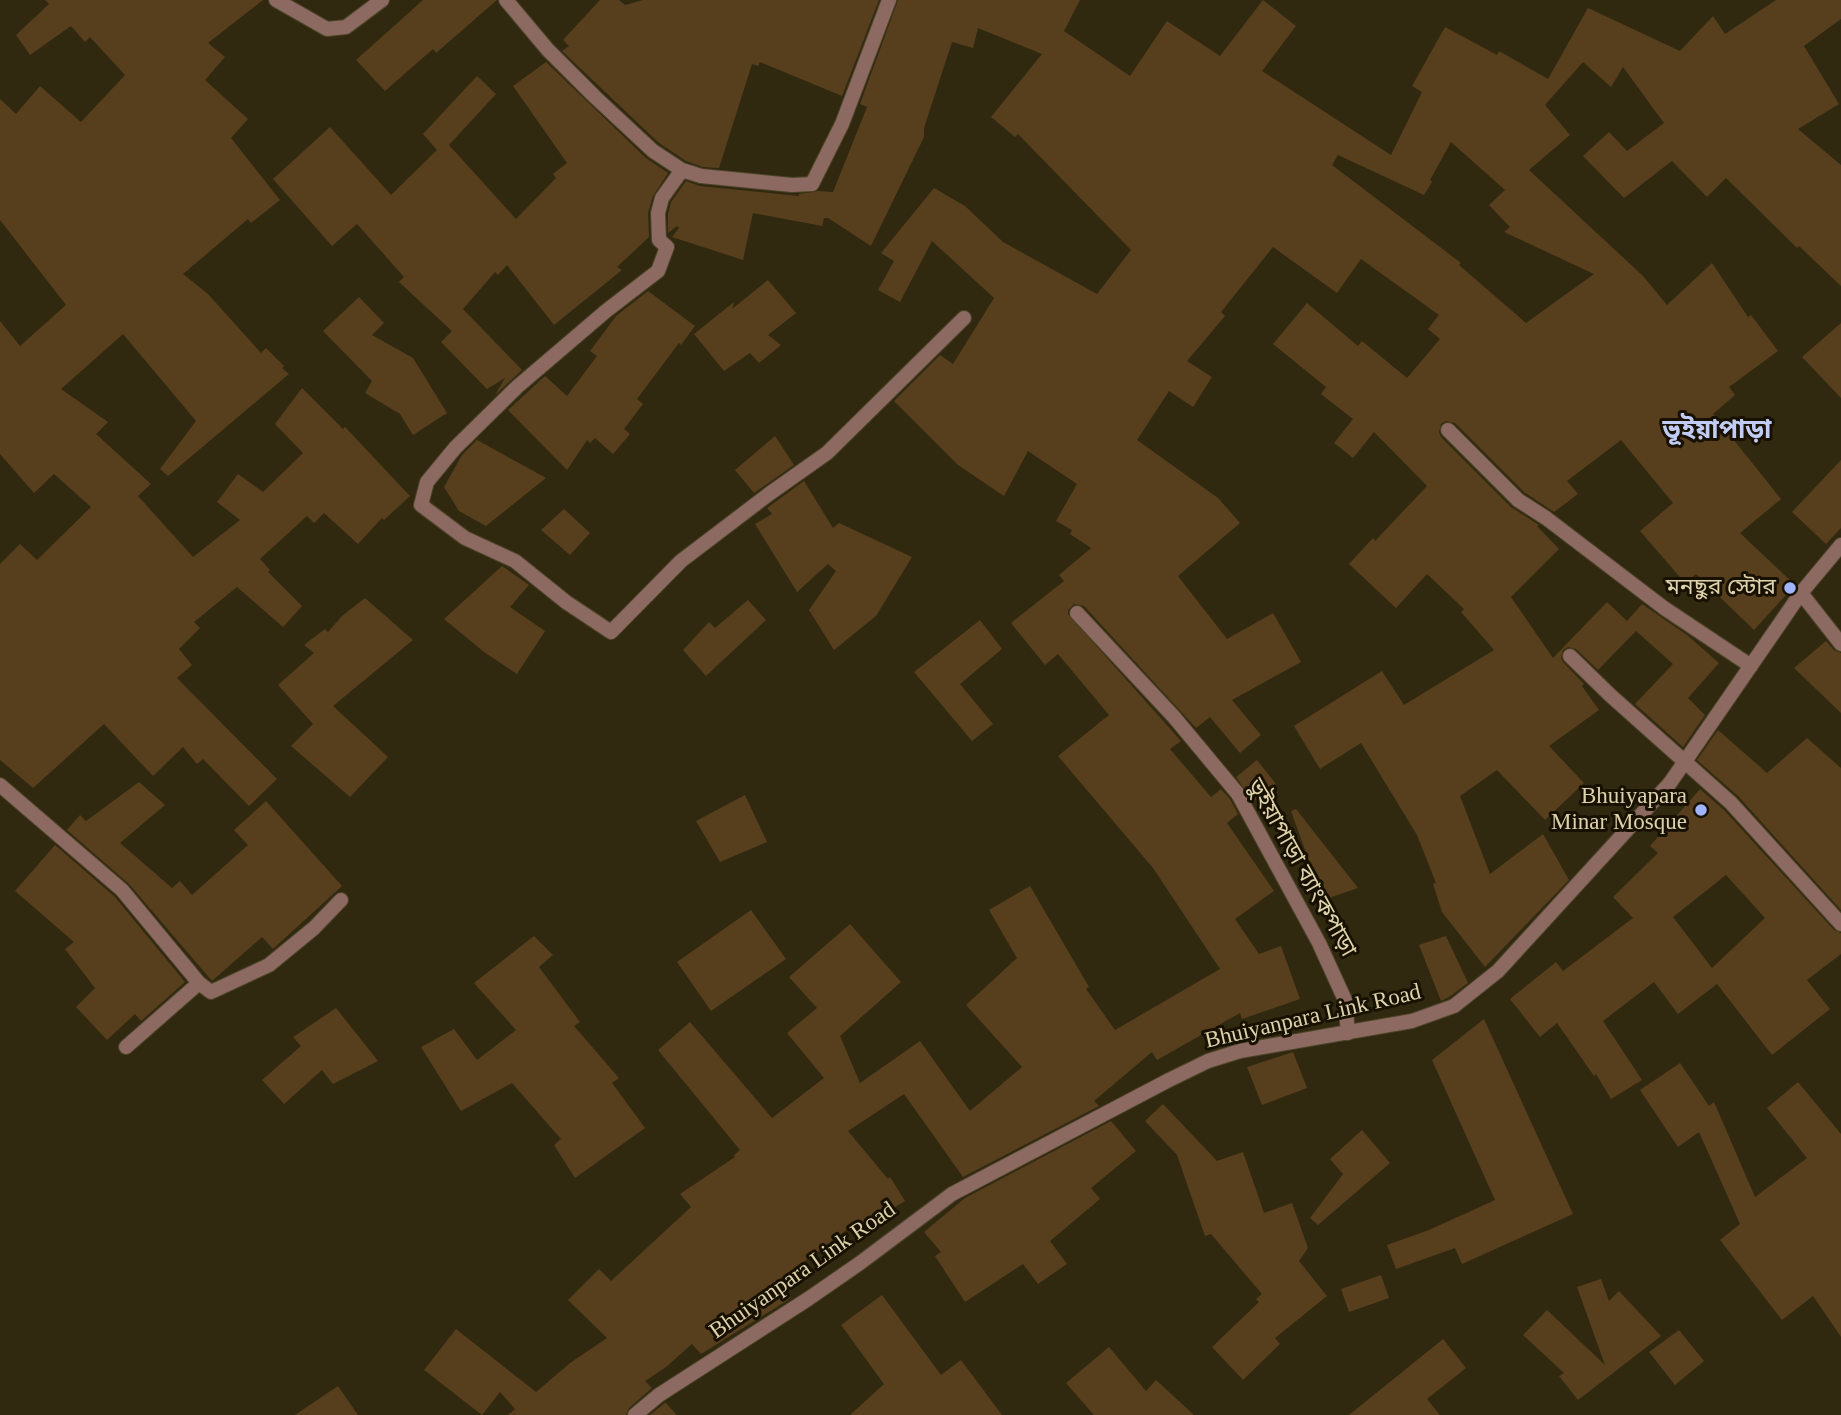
<!DOCTYPE html>
<meta charset="utf-8">
<style>
body{margin:0}
canvas{display:block;background:#30290f}
</style>
<canvas width="1841" height="1415"></canvas>
<script>
const c = document.querySelector('canvas').getContext('2d');
c.lineJoin = 'round';
function paint(path, color) { c.fillStyle = color; c.fill(path, 'evenodd'); }
const poly = rows => new Path2D(rows.map(r => 'M' + r).join(''));
function stroke(path, color, width, dash) { c.strokeStyle = color; c.lineWidth = width; c.lineCap = dash ? 'butt' : 'round'; c.setLineDash(dash || []); c.stroke(path); }
function drawText(font, color, halo, rows, align = 'center') {
  c.font = font + ' "Times New Roman","Noto Sans Bengali",serif'; c.lineWidth = 6; c.setLineDash([]); c.textBaseline = 'middle'; c.strokeStyle = halo; c.fillStyle = color; for (const [text, x, y, turn = 0] of rows) {
    c.save(); c.translate(x, y); c.rotate((+turn || 0) * Math.PI / 180); c.textAlign = isNaN(turn) ? turn : align; if (halo) c.strokeText(text, 0, 0); c.fillText(text, 0, 0); c.restore();
  }
}
paint(poly([
 [45,0,263,0,208,43,225,57,205,80,248,119,231,138,280,200,251,223,248,219,183,274,208,294,261,353,266,348,284,366,282,368,289,374,168,476,160,469,196,421,123,334,61,389,108,422,96,434,151,484,138,496,193,557,240,520,217,502,238,474,263,492,303,453,275,424,302,388,343,429,345,427,410,496,384,520,382,518,358,544,324,513,314,523,307,516,260,559,270,570,268,572,302,606,283,627,237,587,194,622,200,628,179,649,192,665,177,678,277,779,249,806,203,759,197,764,183,747,153,776,104,724,33,788,0,760,0,564,20,544,37,560,91,507,54,474,34,493,0,454,0,321,20,346,66,305,0,220,0,99,16,114,40,86,81,122,125,75,90,37,85,42,71,26,30,55,16,35,49,4],
 [423,0,497,0,436,53,433,49,385,91,356,60],
 [600,0,619,0,625,5,643,0,879,0,842,96,760,62,758,66,752,64,719,168,703,167,686,161,659,143,562,51,569,46,563,40],
 [898,0,1080,0,1064,31,1130,76,1167,21,1220,56,1263,0,1296,26,1262,71,1391,155,1422,92,1412,86,1445,27,1497,55,1499,51,1548,79,1588,8,1680,51,1713,16,1725,34,1776,0,1841,0,1841,19,1804,46,1839,104,1798,129,1841,165,1841,286,1799,246,1797,248,1726,178,1707,197,1672,161,1624,198,1583,156,1609,132,1627,151,1664,123,1623,67,1611,87,1583,62,1545,105,1570,135,1529,170,1643,276,1667,305,1712,263,1748,317,1751,315,1778,351,1729,387,1735,395,1713,414,1781,499,1740,533,1795,585,1754,630,1696,574,1685,583,1640,531,1673,503,1621,440,1567,481,1578,494,1554,512,1524,492,1455,423,1446,421,1441,424,1439,432,1441,437,1511,507,1539,525,1537,526,1559,549,1511,597,1553,658,1607,602,1627,621,1642,604,1687,635,1719,663,1688,698,1705,715,1683,747,1635,704,1673,664,1636,631,1598,670,1576,649,1568,647,1563,650,1561,658,1563,662,1584,684,1582,686,1599,710,1549,746,1584,783,1545,820,1497,770,1460,796,1490,874,1543,834,1569,880,1485,967,1442,912,1433,884,1436,883,1417,835,1361,743,1320,769,1294,726,1382,671,1404,705,1494,650,1461,612,1464,609,1427,574,1396,608,1349,564,1373,538,1375,541,1427,486,1374,432,1353,458,1334,443,1353,419,1321,394,1326,387,1273,344,1307,303,1358,346,1362,341,1407,378,1440,339,1428,329,1439,315,1361,259,1337,293,1273,247,1221,312,1225,316,1187,361,1212,377,1193,407,1169,391,1137,440,1218,498,1240,523,1178,576,1227,639,1273,613,1301,662,1232,700,1261,735,1240,753,1210,717,1196,728,1084,606,1074,604,1068,610,1068,614,1181,741,1170,749,1211,797,1221,789,1230,799,1238,814,1227,823,1274,891,1235,919,1259,954,1281,946,1300,999,1242,1019,1240,1013,1157,1060,1152,1052,1094,1101,1099,1106,963,1177,904,1094,848,1131,888,1179,890,1177,905,1201,861,1228,857,1222,778,1281,791,1297,785,1302,701,1354,692,1344,666,1367,645,1381,652,1388,629,1408,626,1415,508,1415,515,1409,500,1392,482,1415,424,1370,456,1329,536,1392,570,1363,607,1338,568,1300,599,1269,611,1281,691,1207,680,1194,735,1157,734,1155,740,1150,658,1050,690,1022,772,1118,824,1078,787,1033,817,1008,789,977,850,924,901,982,840,1036,860,1083,920,1041,970,1111,1022,1067,966,1005,1017,958,989,910,1030,886,1089,987,1086,989,1115,1030,1220,969,1153,868,1058,756,1109,715,1058,654,1045,665,1011,623,1064,581,1059,575,1091,548,1070,534,1072,530,1056,521,1077,484,1028,451,1004,496,958,465,894,401,940,355,953,364,994,298,932,241,900,302,878,290,894,261,881,253,934,188,965,206,1003,242,1097,294,1131,250,1018,134,1015,137,991,117,1042,54,978,28,973,48,952,42,924,128,924,137,871,246,828,218,824,218,822,226,753,213,743,260,672,237,679,228,677,226,668,233,668,214,671,202,686,181,700,186,799,196,799,194,818,191,833,192,867,107,860,104],
 [1451,142,1505,190,1489,205,1510,227,1504,232,1594,274,1526,323,1459,265,1461,263,1332,165,1338,155,1424,195,1432,182,1430,180],
 [546,62,646,158,668,173,653,196,648,213,649,237,617,267,622,270,554,325,507,265,498,275,495,272,463,309,522,370,495,395,505,378,487,389,441,342,452,331,399,282,404,277,357,224,332,246,273,179,330,127,391,195,437,150,423,134,477,76,496,94,449,145,516,219,556,178,553,174,567,163,513,86],
 [768,280,796,313,768,335,781,345,759,363,750,353,724,371,694,334,734,302,732,309],
 [648,291,695,326,681,345,679,343,637,399,643,404,624,429,630,434,613,454,595,438,590,443,587,440,567,470,508,410,545,376,567,396,597,356,590,351,616,316],
 [359,297,384,323,372,335,413,358,447,413,413,435,400,414,365,393,372,381,323,331],
 [1841,323,1841,398,1802,357],
 [775,436,794,465,754,493,735,470],
 [477,440,546,478,486,526,459,511,444,487,462,455],
 [1841,460,1841,528,1826,544,1792,512],
 [804,481,833,528,839,523,912,557,876,616,834,650,809,610,836,571,828,564,797,592,755,524,772,514,767,508],
 [564,509,590,533,570,555,541,530],
 [502,566,529,585,510,607,545,631,517,674,484,652,444,619],
 [365,598,413,640,333,706,388,757,350,797,291,746,313,724,278,685,314,653,304,645,325,629,328,632,342,616],
 [748,600,766,620,706,676,683,650,709,622,715,628],
 [980,620,1002,649,960,684,993,724,972,741,914,672],
 [1826,641,1834,650,1841,653,1841,713,1794,668],
 [1718,730,1767,773,1807,738,1841,768,1841,910,1738,796,1697,760],
 [1257,760,1276,784,1253,802,1236,777],
 [139,782,165,805,120,843,172,888,180,881,192,895,248,845,234,830,266,801,342,886,273,949,262,937,212,981,129,884,67,830,80,815,86,821],
 [1700,789,1724,810,1834,930,1841,933,1841,954,1807,980,1830,1009,1772,1055,1717,984,1678,1014,1654,982,1603,1021,1642,1080,1611,1099,1596,1074,1594,1076,1557,1023,1540,1037,1510,999,1556,962,1563,971,1633,918,1613,897,1658,853,1650,846],
 [1726,875,1765,918,1712,968,1673,917],
 [745,795,767,842,720,862,696,821],
 [1296,809,1358,888,1323,900,1291,811],
 [55,845,115,897,185,982,141,1021,135,1014,107,1040,76,1007,95,988,65,949,74,942,15,891],
 [751,910,786,959,711,1011,677,962],
 [534,936,553,955,539,967,580,1022,574,1026,619,1078,612,1083,645,1128,575,1178,554,1145,561,1139,512,1083,461,1111,421,1047,454,1029,477,1060,516,1030,474,983],
 [1446,936,1468,983,1449,997,1441,1001,1419,945],
 [336,1008,378,1061,333,1084,322,1070,284,1104,262,1080,301,1046,293,1037],
 [1484,1019,1573,1214,1462,1264,1455,1248,1396,1269,1387,1245,1429,1230,1495,1200,1432,1060],
 [1293,1052,1307,1088,1262,1105,1247,1067],
 [1680,1063,1709,1106,1714,1102,1755,1197,1807,1158,1767,1108,1798,1082,1841,1134,1841,1337,1813,1296,1782,1320,1720,1240,1740,1224,1699,1132,1678,1147,1640,1090],
 [1163,1104,1217,1161,1243,1152,1264,1213,1292,1203,1308,1248,1299,1261,1327,1296,1275,1338,1280,1344,1243,1380,1212,1347,1259,1302,1256,1299,1262,1294,1211,1234,1205,1236,1177,1155,1145,1121],
 [1111,1121,1136,1151,1091,1188,1100,1199,1050,1241,1067,1264,1038,1284,1023,1264,965,1302,935,1256,941,1252,924,1232,965,1198],
 [1362,1130,1390,1163,1318,1225,1310,1218,1343,1174,1330,1159],
 [1381,1275,1389,1298,1349,1312,1341,1289],
 [1601,1279,1609,1301,1619,1291,1661,1336,1578,1400,1559,1376,1564,1373,1523,1335,1547,1310,1605,1365,1577,1287],
 [882,1295,941,1375,961,1360,1002,1415,850,1415,884,1384,841,1325],
 [1679,1330,1704,1361,1675,1385,1649,1352],
 [1443,1339,1466,1368,1427,1399,1440,1415,1349,1415],
 [1109,1347,1146,1391,1156,1380,1194,1415,1094,1415,1066,1383],
 [338,1386,358,1415,295,1415],
 [665,1402,677,1415,650,1415,665,1403]
]), '#573e1d');
const minor = poly([
 [276,0,327,29,346,27,382,0],
 [506,0,548,50,595,97,653,151,682,170,701,176,792,185,812,184,842,124,889,0],
 [682,170,662,198,658,213,659,240,667,247,658,271,606,311,517,387,455,448,427,482,421,505,465,538,515,561,566,602,611,632,681,561,769,494,827,453,964,318],
 [1448,430,1518,500,1546,518,1664,608,1751,666],
 [1801,593,1841,644],
 [1077,613,1174,717,1238,794,1319,943,1345,1000,1348,1033],
 [1570,656,1610,695,1731,803,1841,924],
 [0,785,122,890,199,983,126,1047],
 [199,983,211,992,269,965,314,928,341,900],
 [635,1415,659,1395,808,1299,860,1263,952,1194,1169,1080,1208,1061,1240,1051,1412,1021,1454,1006,1498,971,1670,783,1801,593,1841,545]
]);
stroke(minor, '#4c4428', 16);
stroke(minor, '#8c6961', 14);
for (const [x, y, r, color] of [
 [1790,588,7,"#a0b3fd"],
 [1701,810,7,"#a0b3fd"]
]) { const dot = new Path2D(); dot.arc(x, y, r, 0, 2 * Math.PI); c.fillStyle = color; c.fill(dot); stroke(dot, '#181100', 2.5); }
drawText('23px', '#ded2ac', '#181100', [
 ["মনছুর স্টোর",1776,588],
 ["Bhuiyapara",1687,797],
 ["Minar Mosque",1687,823]
], 'right');
drawText('23px', '#ded2ac', '#181100', [
 ["ভুইয়াপাড়া ব্যাংকপাড়া",1301,868,61],
 ["Bhuiyanpara Link Road",1313,1017,-13],
 ["Bhuiyanpara Link Road",803,1271,-35]
]);
drawText('bold 26px', '#c1ccf6', '#181100', [
 ["ভূইয়াপাড়া",1717,431]
]);
</script>
